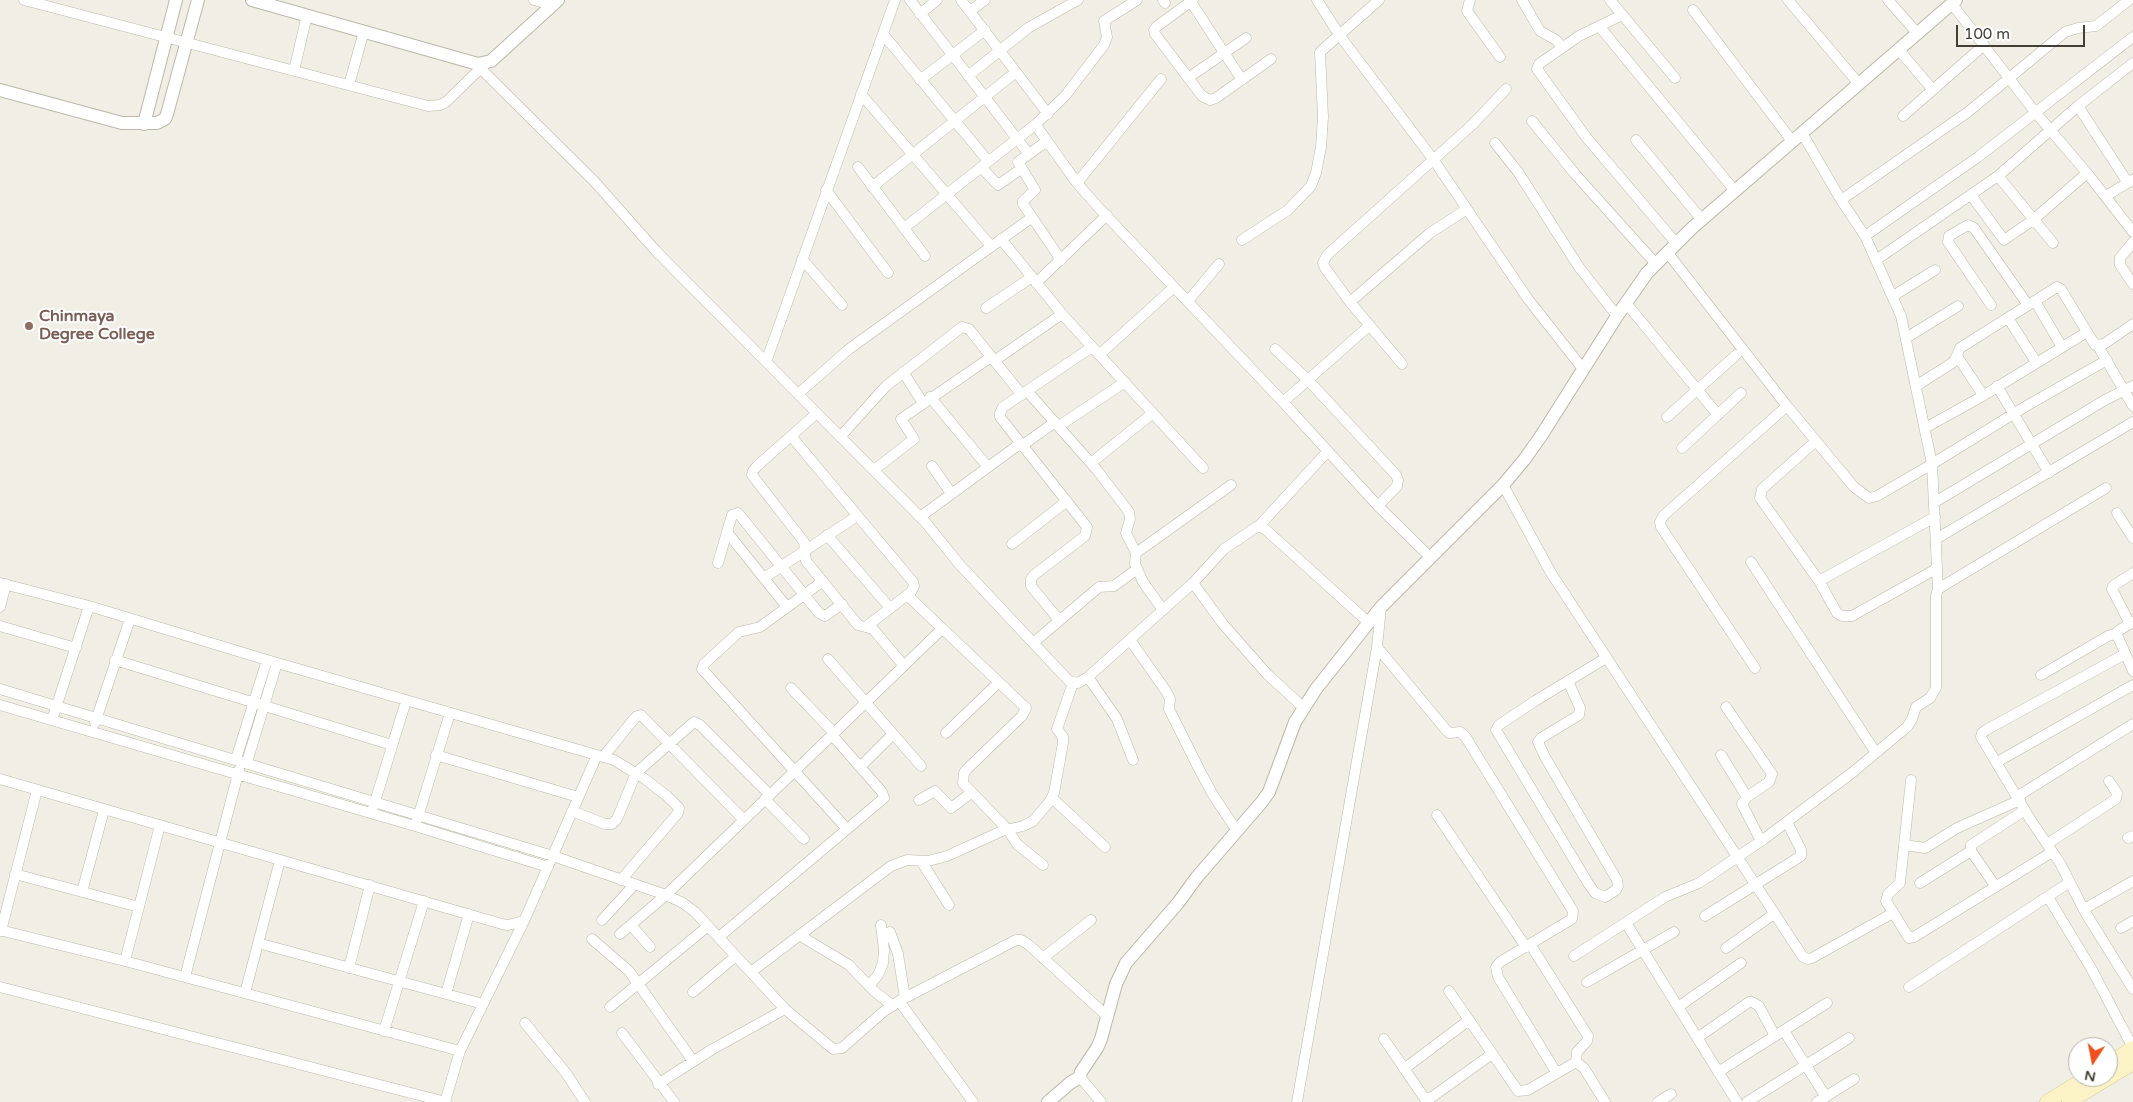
<!DOCTYPE html>
<style>
body{margin:0}
#map{position:relative;width:2133px;height:1102px;overflow:hidden;background:#f1efe5;font-family:"Varela Round",sans-serif}
canvas{display:block}
.north{position:absolute;left:2068px;top:1037px;width:50px;height:50px;box-sizing:border-box;background:#fff;border:1px solid #b4b2ae;border-radius:50%;rotate:191deg;font-size:14px;font-weight:700;line-height:20px;text-align:center;color:#433f35}
.north::after{content:'';display:block;margin:auto;width:18px;height:22px;background:#ee501f;clip-path:polygon(50% 0,100% 100%,50% 72%,0 100%)}
.scale{position:absolute;left:1956px;top:25px;width:129px;height:22px;box-sizing:border-box;border:2px solid #433f35;border-top:0;padding-left:6px;font-size:15px;line-height:18px;white-space:nowrap;color:#433f35;-webkit-text-stroke:4px #fff;paint-order:stroke}
</style>
<div id="map">
<canvas width="2133" height="1102"></canvas>
<div class="north">N</div>
<div class="scale">100 m</div>
</div>
<script>
const c = document.querySelector('canvas').getContext('2d');
c.lineJoin = 'round';
const poly = rows => new Path2D(rows.map(r => 'M' + r).join(''));
function stroke(path, color, width, dash) { c.strokeStyle = color; c.lineWidth = width; c.lineCap = dash ? 'butt' : 'round'; c.setLineDash(dash || []); c.stroke(path); }
function drawText(font, color, halo, rows, align = 'center') {
  c.font = font + ' "Varela Round",sans-serif'; c.lineWidth = 4; c.setLineDash([]); c.textBaseline = 'middle'; c.strokeStyle = halo; c.fillStyle = color; for (const [text, x, y, turn = 0] of rows) {
    c.save(); c.translate(x, y); c.rotate((+turn || 0) * Math.PI / 180); c.textAlign = isNaN(turn) ? turn : align; if (halo) c.strokeText(text, 0, 0); c.fillText(text, 0, 0); c.restore();
  }
}
const minor = poly([
 [24,0,428,106,440,105,446,102,485,64],
 [534,0,552,5],
 [910,0,1028,153],
 [961,0,1048,114],
 [1137,0,1104,21,1107,37,1104,45,1065,96,1036,124,1037,127,1077,183,1098,207,1283,402,1378,506,1430,557],
 [1163,0,1165,3],
 [1193,0,1156,27,1154,30,1155,34,1202,96,1210,100,1216,98,1271,59],
 [1317,0,1340,36,1433,159,1528,299,1583,369],
 [1470,0,1467,11,1500,57],
 [1522,0,1540,31,1556,40,1562,47],
 [1610,0,1675,78],
 [1788,0,1859,84],
 [1888,0,1918,34],
 [1191,2,1242,80],
 [1952,4,2035,112,2087,173,2133,232],
 [1693,10,1792,141],
 [970,11,985,0],
 [920,14,937,0],
 [1622,15,1579,36,1539,64,1537,69,1586,137,1676,243],
 [1599,26,1735,191],
 [883,34,988,161],
 [1899,50,1933,90],
 [480,68,594,181,656,251,926,523,960,565,1069,681,1078,683,1088,677,1193,583,1224,549,1258,526,1265,529,1368,622],
 [294,71,307,15],
 [968,76,1028,28,1078,0],
 [1188,78,1246,38],
 [920,80,985,30],
 [349,85,364,31],
 [861,94,991,246],
 [2078,106,2128,183],
 [1903,116,1984,45],
 [1532,121,1575,174,1656,264],
 [1802,133,1841,200,1865,236,1901,316,1932,464,1938,589],
 [1636,140,1702,220],
 [1047,141,1018,162,1035,190,1023,201,1023,204,1061,260],
 [1495,143,1518,172,1579,267,1617,316],
 [858,167,925,256],
 [981,167,998,185,1021,169],
 [1077,183,1161,79],
 [872,187,1016,72],
 [826,190,888,273],
 [1971,195,2004,240,2033,220,2087,173],
 [2106,196,2132,180],
 [1841,200,1968,112,2065,32,2078,28,2096,26,2129,0],
 [904,228,1036,124],
 [1865,236,1978,157,2133,37],
 [1001,239,1062,314,1203,468],
 [1242,240,1288,210,1311,186,1316,173,1321,147,1323,117,1320,52,1379,0],
 [2133,242,2120,258,2120,265,2133,284],
 [2053,243,1998,176,2078,106,2133,63],
 [1667,252,1787,406,1854,487,1869,498,1877,496,1932,464,2028,405,2107,360],
 [802,259,842,305],
 [1876,260,1998,176],
 [1036,283,1107,215],
 [1893,296,1935,270],
 [1188,301,1219,264],
 [2035,301,2062,347],
 [1350,302,1430,233,1467,209],
 [1626,303,1718,415],
 [1991,305,1948,242,1949,236,1968,225,1974,228,2028,305],
 [986,308,1032,277],
 [2008,318,2036,362],
 [1906,338,1958,306],
 [2098,346,2133,406],
 [1275,349,1308,380,1396,475,1398,480,1397,486,1378,506],
 [1099,355,1174,287],
 [1957,356,1983,395],
 [994,361,1062,314],
 [766,362,895,0],
 [1402,364,1350,302,1325,268,1323,263,1327,255,1472,125,1506,89],
 [903,372,923,403],
 [1916,386,1952,363,1955,360,1960,348,2057,287,2061,289,2095,345,2104,344,2133,324],
 [1997,386,2049,473],
 [1027,391,1097,470,1129,512,1130,519,1126,533,1136,553],
 [798,394,849,349,1031,218],
 [930,397,987,466],
 [1283,402,1370,325],
 [817,413,757,466,753,471,752,475,804,542,806,561,858,625,873,629,904,666],
 [1667,417,1736,355],
 [1059,426,1125,382],
 [1925,428,1981,397,2087,332],
 [791,436,913,582,914,586,911,592,867,626],
 [840,437,886,386,962,327,969,329,1022,395],
 [1816,441,1762,489,1760,498,1819,581,1837,613,1842,616,1852,616,1936,569],
 [1023,445,1055,422],
 [1682,448,1741,393],
 [1091,463,1153,413],
 [932,466,951,493],
 [874,470,914,439,901,419,991,357],
 [1503,485,1551,573,1803,957,1808,959,1812,958,1893,913],
 [1935,502,2105,400,2133,386],
 [2117,513,2133,538],
 [920,517,1021,443],
 [1259,526,1327,452],
 [727,532,787,607],
 [827,535,890,608],
 [1936,539,2133,422],
 [1012,544,1067,501],
 [1751,562,1876,753],
 [718,563,732,515,738,513,819,613,825,616,842,604],
 [764,578,857,516],
 [823,581,760,627,739,632,704,664,702,669,847,829],
 [1819,581,1935,517],
 [0,583,89,606,267,660,614,760,645,779,667,796,679,808,678,813,621,880],
 [1193,583,1223,624,1267,674,1304,708],
 [907,595,1026,708,1022,716,967,769,964,773,963,783,1008,830,1017,844,1043,865],
 [0,607,6,584],
 [1163,610,1143,582,1135,564,1136,553,1231,485],
 [1059,620,1031,586,1031,579,1034,575,1085,536,1087,527,1000,417,1000,413,1003,407,1092,347],
 [2133,622,2118,631,2117,635,2133,671],
 [2130,624,2112,589,2113,586,2133,573],
 [0,626,76,648],
 [1130,640,1166,691,1170,699,1169,709,1199,769,1213,795,1237,831],
 [1033,643,1099,587,1114,586,1137,569],
 [1377,647,1447,731,1450,733,1460,732,1465,736,1573,911,1572,919,1500,962,1496,967,1498,977,1556,1072],
 [2125,654,1986,730,1982,733,1981,737,2030,819,2060,863,2085,912,2133,989],
 [828,659,921,766],
 [115,660,392,745],
 [1755,668,1661,527,1660,522,1663,516,1787,406],
 [2041,675,2108,636,2117,633],
 [1088,677,1117,719,1133,760],
 [1568,681,1580,708,1579,715,1541,738,1538,742,1545,757,1617,880,1618,886,1616,890,1605,897,1595,893,1588,883,1496,730,1499,725,1535,701,1568,681,1606,658],
 [791,688,834,733],
 [0,689,553,856,666,895,683,903,695,912,785,1009,833,1049,842,1048,883,1012,899,1001,1016,940,1021,940,1029,945,1107,1016],
 [0,705,415,826,548,867],
 [1726,707,1772,774,1769,782,1747,797,1742,804,1761,841],
 [52,720,89,606],
 [95,723,130,619],
 [946,733,999,682],
 [436,755,578,797],
 [1721,755,1747,797],
 [603,757,634,719,637,716,641,715,744,820],
 [236,759,267,660],
 [247,762,277,663],
 [1997,762,2133,685],
 [860,767,893,734],
 [0,779,502,924,508,925,524,921],
 [1911,780,1900,883,1888,894,1886,901,1909,938,1914,937,2052,852],
 [2018,796,2133,724],
 [1052,798,1105,847],
 [765,799,804,839],
 [919,800,935,791,951,808,971,793],
 [373,808,406,701],
 [572,811,605,824,612,824,617,819,636,773,694,722,700,725,770,795],
 [1437,815,1526,947],
 [417,820,450,713],
 [2128,838,2133,836],
 [2047,844,2116,799,2117,793,2109,781],
 [1904,845,1925,848,1957,828,2020,800],
 [921,861,949,905],
 [15,874,139,907],
 [1920,883,1971,851],
 [1996,887,1971,851,1971,845,2025,810],
 [82,892,104,810],
 [2048,897,2091,968,2133,1048],
 [2084,909,2133,881],
 [1705,916,1801,856,1801,850,1787,822],
 [602,920,634,885],
 [1626,923,1737,1102],
 [631,925,650,947],
 [2121,928,2133,921],
 [0,930,125,961,460,1051],
 [1,931,37,790],
 [890,932,898,954,905,998],
 [620,934,666,895,942,629],
 [799,935,849,965,874,991,893,1006],
 [719,937,884,798,882,792,832,735],
 [592,939,629,971,693,1061],
 [258,943,483,1004],
 [1530,944,1588,1036,1587,1041,1577,1052,1576,1062],
 [1726,948,1774,914],
 [1574,956,1665,897,1699,883,1764,839,1853,772,1907,727,1912,719,1916,707,1930,698,1936,688,1936,596,1938,589,2106,488],
 [1043,958,1091,920],
 [125,961,160,825],
 [349,968,370,885],
 [751,972,891,866,907,860,928,861,947,856,1002,831,1023,826,1033,821,1050,801,1054,793,1063,743,1063,737,1057,729,1073,683],
 [185,977,239,770],
 [1587,982,1674,932],
 [869,986,878,975,883,963,884,950,881,925],
 [0,987,446,1102],
 [1909,987,2070,882],
 [1449,991,1518,1091,1528,1090,1576,1062,1584,1068,1605,1102],
 [693,992,736,956],
 [245,993,280,860],
 [446,994,469,914],
 [899,1001,973,1102],
 [610,1007,708,926],
 [1678,1007,1741,963],
 [525,1023,566,1073,585,1102],
 [384,1031,424,901],
 [1784,1031,1826,1097],
 [622,1033,674,1102],
 [1697,1038,1749,1002,1752,1002,1759,1006,1775,1036],
 [1384,1039,1425,1099,1432,1097,1492,1054],
 [1404,1069,1469,1020],
 [1718,1072,1827,1003],
 [1080,1077,1101,1102],
 [658,1084,711,1050,785,1009],
 [445,1102,460,1051,524,921,597,755],
 [1297,1102,1377,647,1381,607],
 [1658,1102,1671,1094],
 [1747,1102,1849,1038],
 [1817,1102,1854,1079]
]);
const tertiary = poly([
 [252,0,478,64,491,61,558,0],
 [0,90,122,123,157,123,165,119,167,114,198,0],
 [144,124,176,0],
 [1048,1102,1070,1083,1080,1077,1081,1072,1097,1048,1101,1039,1116,984,1126,963,1178,903,1197,877,1261,803,1269,792,1295,722,1316,689,1381,607,1503,485,1524,460,1541,436,1617,316,1647,273,1692,228,1956,0]
]);
const secondary = poly([
 [2108,1064,2133,1048],
 [2047,1102,2087,1077],
 [2069,1102,2133,1063]
]);
stroke(minor, '#bcb7a8', 11);
stroke(tertiary, '#bcb7a8', 14);
stroke(secondary, '#cfc597', 15);
stroke(minor, '#fff', 10);
stroke(tertiary, '#fff', 12);
stroke(secondary, '#fbf3c5', 14);
for (const [x, y, r, color] of [
 [29,326,5,"#8d6e63"]
]) { const dot = new Path2D(); dot.arc(x, y, r, 0, 2 * Math.PI); c.fillStyle = color; c.fill(dot); stroke(dot, '#fff', 2); }
drawText('bold 16px', '#785e54', '#fff', [
 ["Chinmaya",39,317],
 ["Degree College",39,335]
], 'left');
</script>
